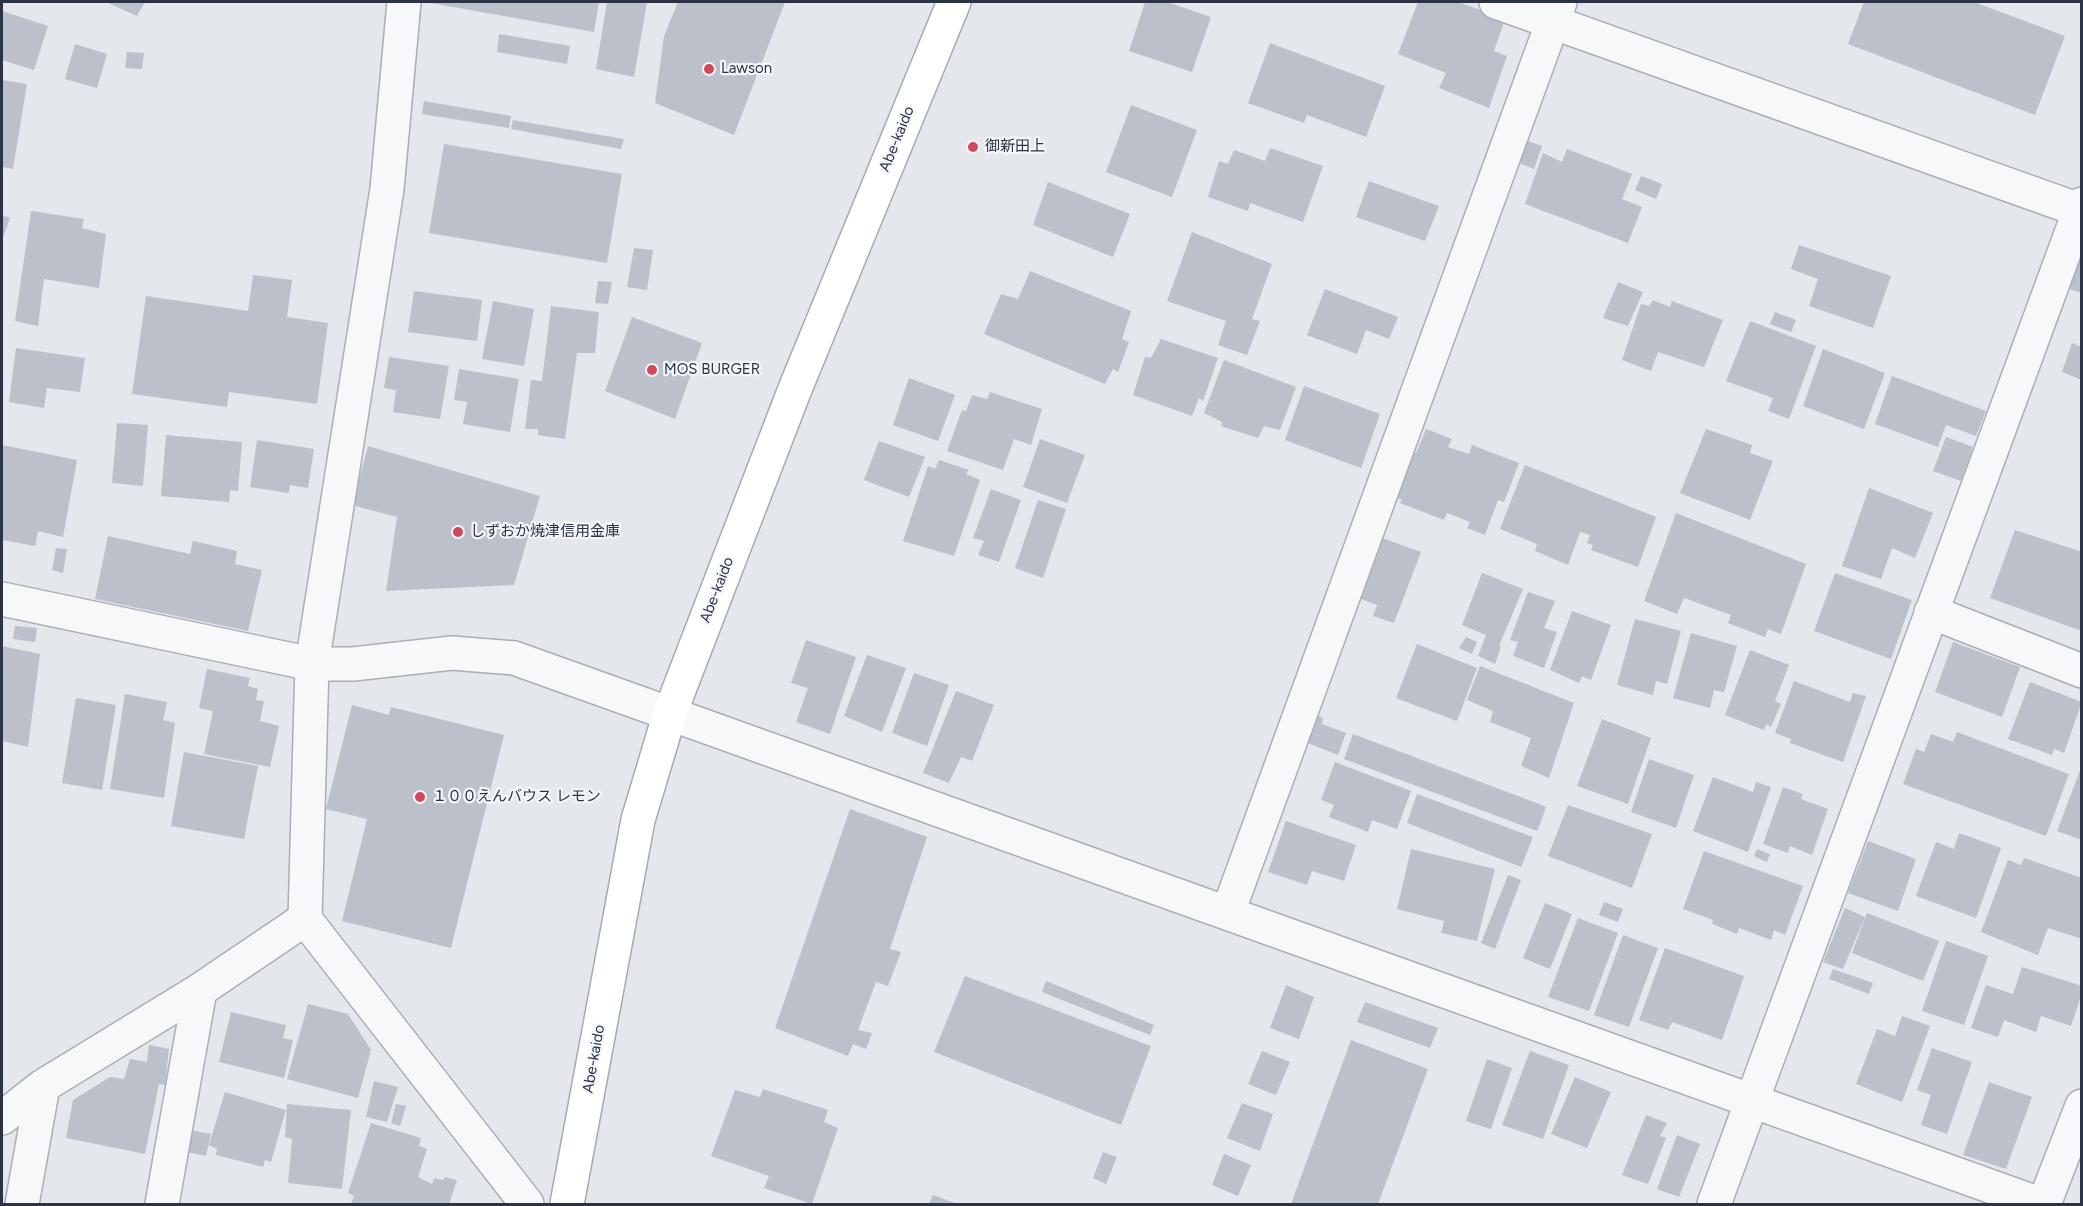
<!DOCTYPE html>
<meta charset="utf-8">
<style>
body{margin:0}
#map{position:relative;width:2083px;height:1206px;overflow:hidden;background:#e4e7ec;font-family:Figtree,sans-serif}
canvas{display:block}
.frame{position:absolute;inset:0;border:3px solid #2b3445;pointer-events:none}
</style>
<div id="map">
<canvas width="2083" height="1206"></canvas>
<div class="frame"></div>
</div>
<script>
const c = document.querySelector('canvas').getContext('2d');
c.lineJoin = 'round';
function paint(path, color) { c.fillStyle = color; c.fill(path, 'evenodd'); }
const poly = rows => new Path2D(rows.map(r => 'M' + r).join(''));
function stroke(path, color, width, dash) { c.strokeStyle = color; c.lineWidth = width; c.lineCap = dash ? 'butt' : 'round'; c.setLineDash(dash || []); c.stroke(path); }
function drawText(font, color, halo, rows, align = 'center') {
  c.font = font + ' Figtree,"Noto Sans JP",sans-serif'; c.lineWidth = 4.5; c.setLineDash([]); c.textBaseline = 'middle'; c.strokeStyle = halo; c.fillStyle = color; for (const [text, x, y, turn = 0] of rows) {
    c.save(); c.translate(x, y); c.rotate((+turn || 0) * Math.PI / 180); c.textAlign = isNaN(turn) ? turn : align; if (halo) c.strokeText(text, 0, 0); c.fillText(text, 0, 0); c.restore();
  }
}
paint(poly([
 [106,2,145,2,137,16],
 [425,2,599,2,594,32],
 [607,2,647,2,634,77,596,69],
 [678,2,785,2,734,135,655,103,664,36],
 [1145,2,1167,2,1211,17,1192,72,1129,51],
 [1418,2,1458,2,1505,19,1494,51,1507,56,1489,108,1439,88,1446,73,1398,54],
 [1864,2,1974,2,2065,36,2035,115,1848,44],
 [2,11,48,26,34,70,2,60],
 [499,34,570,46,567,64,497,52],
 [1270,43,1385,86,1366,137,1307,115,1304,123,1248,103],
 [75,44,107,54,97,88,65,79],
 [127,52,144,53,142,69,125,68],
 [2,80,27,84,13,169,2,167],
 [424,101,511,116,509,128,422,114],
 [1131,105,1197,130,1172,197,1106,172],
 [513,120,624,139,621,149,511,129],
 [1528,141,1542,146,1534,169,1519,163],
 [444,144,622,174,607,263,429,233],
 [1270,148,1323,166,1303,222,1250,203,1248,211,1208,197,1219,161,1228,164,1234,150,1265,161],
 [1567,149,1632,174,1622,199,1642,207,1628,243,1525,204,1543,153,1562,162],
 [1641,176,1662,184,1656,199,1635,190],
 [1369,181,1439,206,1425,241,1356,217],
 [1048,182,1130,214,1113,257,1033,225],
 [31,211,84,219,82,228,106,234,99,288,44,279,38,326,15,321],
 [2,215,10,218,2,240],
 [1192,232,1272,264,1252,319,1260,321,1247,355,1218,345,1226,321,1167,301],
 [1799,245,1891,276,1873,328,1809,306,1818,279,1791,269],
 [634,248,653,250,647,290,627,287],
 [2082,253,2082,293,2069,289],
 [1030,271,1131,311,1122,339,1129,342,1118,372,1113,369,1105,384,984,334,1001,294,1018,299],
 [253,275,292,280,287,317,328,323,317,404,229,392,227,407,132,394,146,296,248,311],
 [598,281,612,282,608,304,595,303],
 [1618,282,1643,292,1628,326,1603,318],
 [1325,289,1398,317,1389,339,1366,330,1357,354,1307,335],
 [414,291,482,300,477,341,408,332],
 [1653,300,1670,307,1672,301,1723,320,1704,367,1658,352,1651,371,1622,360,1641,304,1649,306],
 [493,301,534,309,524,366,482,359],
 [551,306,599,312,595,353,577,353,565,439,538,435,538,429,525,429,531,380,542,381],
 [1775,312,1796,320,1791,332,1770,324],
 [632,317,702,343,675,419,605,391],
 [1750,321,1816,346,1789,419,1768,411,1773,398,1726,381],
 [1161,339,1218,358,1203,401,1199,398,1192,416,1133,395,1145,357,1151,358],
 [2072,343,2082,347,2082,380,2062,372],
 [16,348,85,358,80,392,47,388,44,408,9,402],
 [1823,349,1885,373,1864,429,1803,406],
 [389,357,449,366,440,419,393,412,396,390,384,388],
 [1224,360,1296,387,1280,430,1264,426,1258,438,1221,426,1222,422,1204,413],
 [459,369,519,379,510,432,463,424,467,402,454,400],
 [1892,376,1986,411,1976,436,1946,425,1938,447,1875,424],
 [909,378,955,395,938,441,893,425],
 [1304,386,1380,414,1361,468,1285,440],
 [990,392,1042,409,1031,445,1014,439,1003,470,947,451,962,410,966,411,972,395,987,399],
 [117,423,148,425,143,486,112,483],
 [1426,429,1452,439,1448,447,1469,454,1472,445,1519,463,1504,502,1498,500,1485,535,1467,528,1470,522,1447,513,1444,520,1400,503,1402,500,1393,495,1408,451,1416,453],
 [1706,429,1752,445,1750,453,1773,461,1750,520,1680,493],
 [166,435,242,442,238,491,230,490,229,502,161,496],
 [1946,437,1973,447,1961,481,1933,471],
 [1040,439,1085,455,1067,503,1023,487],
 [257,440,314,449,308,488,290,485,289,493,250,487],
 [879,441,925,457,909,497,864,480],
 [2,445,77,460,63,537,38,531,35,546,2,540],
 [368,446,540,496,514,585,386,591,397,517,352,505],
 [939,460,969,470,966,474,980,480,954,556,903,541,928,466,935,469],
 [1525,465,1656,517,1638,567,1591,550,1593,545,1587,543,1590,535,1580,532,1568,565,1535,551,1537,544,1500,529],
 [1869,488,1933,513,1915,558,1892,548,1881,579,1842,566],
 [991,489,1021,500,999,562,978,555,984,541,973,538],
 [1038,500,1066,509,1043,578,1015,568],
 [1676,513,1806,564,1781,634,1768,629,1765,637,1728,623,1731,615,1684,598,1677,614,1644,601],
 [2015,530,2082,552,2082,631,1990,598],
 [108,536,190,554,193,541,237,551,235,564,262,570,248,631,95,599],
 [1382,538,1421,552,1394,623,1373,616,1377,605,1358,598,1374,539,1381,543],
 [56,548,67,549,63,573,52,570],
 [1482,573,1523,589,1499,646,1501,647,1495,664,1478,656,1486,635,1462,625],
 [1835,573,1912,600,1891,659,1814,631],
 [1528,592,1555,601,1544,628,1557,632,1544,668,1513,656,1518,642,1510,640],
 [1572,611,1611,625,1591,680,1582,676,1579,683,1550,670],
 [1635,619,1681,631,1667,684,1656,681,1653,695,1617,685],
 [15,626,37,628,35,642,13,639],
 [1691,633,1737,646,1724,692,1714,690,1710,708,1673,698],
 [1466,637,1477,642,1472,654,1459,648],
 [806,640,856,657,830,734,796,722,808,688,791,683],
 [1953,642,2020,667,2002,717,1935,692],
 [1417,644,1477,668,1457,721,1396,698],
 [2,646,40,654,28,747,2,741],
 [1750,650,1789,665,1775,701,1781,704,1771,727,1766,724,1764,730,1725,715],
 [867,655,906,668,882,732,844,716],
 [1480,666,1574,703,1549,778,1521,766,1531,738,1490,722,1493,711,1467,700],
 [207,669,250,678,248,686,258,689,256,700,264,701,260,721,279,726,270,767,204,754,213,711,199,708],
 [914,673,949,685,927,746,892,733],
 [1794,681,1850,702,1853,693,1866,696,1843,762,1790,743,1791,739,1775,733],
 [2030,682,2082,702,2064,753,2054,749,2052,755,2008,739],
 [956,691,994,705,972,761,961,757,949,783,923,773],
 [125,694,167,702,163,720,175,723,164,798,110,789],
 [76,698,116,705,102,790,62,783],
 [352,705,389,715,391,707,504,735,451,948,342,921,367,819,326,809],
 [1309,713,1323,718,1322,724,1346,733,1338,755,1300,740],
 [1602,719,1651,738,1628,804,1577,786],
 [1957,732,2069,774,2046,836,1903,784,1916,749,1924,752,1931,734,1953,742],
 [1353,734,1539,804,1546,807,1539,827,1537,831,1344,759],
 [184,752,258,766,244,839,171,826],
 [1649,759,1694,775,1676,828,1631,812],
 [1335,762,1411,791,1397,829,1372,820,1368,832,1329,817,1334,805,1321,800],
 [2081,768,2082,768,2082,840,2057,831],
 [1713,777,1753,792,1756,782,1771,787,1748,852,1693,831],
 [1783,787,1803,794,1801,799,1828,809,1812,855,1790,846,1788,853,1763,844],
 [1417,794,1533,837,1521,867,1407,823],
 [1568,805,1652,834,1632,888,1548,856],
 [850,809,927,837,890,949,901,952,888,986,876,982,858,1030,872,1033,866,1049,853,1044,848,1056,775,1028],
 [1286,821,1356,845,1344,881,1312,871,1307,885,1268,872],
 [1959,833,2001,848,1976,918,1916,896,1936,842,1954,849],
 [1868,841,1916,859,1898,911,1848,893],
 [1411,849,1495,869,1477,941,1441,933,1444,921,1397,909],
 [1757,849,1770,854,1767,862,1754,856],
 [1704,851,1803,886,1785,935,1774,930,1771,940,1739,928,1737,934,1712,924,1713,920,1683,909],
 [2024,858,2082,878,2082,939,2048,928,2038,955,1981,932,2008,860,2021,865],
 [1508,875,1521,880,1495,949,1481,943],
 [1604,902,1623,909,1618,922,1599,915],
 [1545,903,1572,914,1550,969,1523,958],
 [1845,908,1865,917,1843,969,1823,962],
 [1867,913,1939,941,1923,981,1852,953],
 [1578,918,1618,933,1589,1011,1548,997],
 [1623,935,1658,948,1629,1027,1594,1015],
 [1946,941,1988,956,1964,1025,1922,1011],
 [1665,948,1744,976,1722,1040,1672,1022,1668,1030,1639,1020],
 [2022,967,2082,986,2082,993,2071,1026,2041,1016,2036,1032,2004,1020,1998,1037,1971,1028,1986,985,2013,994],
 [1833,969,1873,983,1869,994,1829,979],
 [965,976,1151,1046,1121,1125,934,1052],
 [1046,981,1154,1025,1150,1035,1042,992],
 [1286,985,1314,997,1299,1039,1270,1028],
 [1365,1002,1438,1028,1430,1048,1357,1022],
 [308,1004,348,1014,371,1050,358,1098,287,1079],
 [231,1012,286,1025,283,1038,293,1040,284,1078,219,1062],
 [1902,1016,1930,1026,1902,1102,1856,1084,1877,1029,1895,1036],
 [1351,1040,1428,1069,1378,1204,1291,1204],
 [149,1045,169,1049,165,1085,159,1084,145,1154,66,1138,73,1100,110,1077,124,1079,130,1059,147,1062],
 [1932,1048,1972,1062,1947,1134,1921,1125,1931,1095,1917,1090],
 [1262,1051,1290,1062,1276,1095,1248,1084],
 [1530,1051,1569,1065,1543,1139,1502,1125],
 [1487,1059,1512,1068,1491,1129,1466,1121],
 [1575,1077,1611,1092,1587,1148,1551,1134],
 [374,1081,398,1087,387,1122,366,1117],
 [1989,1082,2032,1097,2006,1169,1963,1155],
 [763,1089,828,1110,824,1122,838,1128,812,1204,764,1188,769,1176,711,1156,735,1090,760,1097],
 [225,1092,286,1110,271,1162,265,1160,263,1167,216,1155,217,1149,209,1145],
 [1242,1103,1273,1114,1260,1151,1227,1138],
 [287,1104,351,1110,342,1189,288,1183,292,1139,285,1137],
 [396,1104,406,1106,400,1126,391,1123],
 [1646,1115,1667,1123,1660,1136,1666,1138,1648,1184,1622,1175],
 [371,1123,421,1138,419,1146,427,1149,418,1177,432,1184,434,1178,443,1180,445,1177,457,1180,449,1204,351,1204,354,1196,348,1193],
 [190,1130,211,1134,206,1156,187,1152],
 [1677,1135,1700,1144,1679,1197,1657,1189],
 [1103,1152,1117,1157,1106,1184,1093,1178],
 [1224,1154,1251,1165,1238,1196,1212,1185],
 [933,1195,957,1204,929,1204]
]), '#bbc0ca');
const minor = poly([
 [404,2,387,189,312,664,305,919,527,1204],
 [1496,2,2082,211],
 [2,599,312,664,353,664,452,653,514,658,2040,1204],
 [1931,612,2082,671],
 [1228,912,1560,2],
 [2,1118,43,1086,200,990,305,919],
 [22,1204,43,1086],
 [162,1204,200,990],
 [1714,1204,2082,204],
 [2044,1204,2082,1106]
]);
const major = poly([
 [567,1204,638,820,670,713,795,389,954,2]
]);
stroke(minor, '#a9aeb7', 36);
stroke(major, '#a3abb8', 36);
stroke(minor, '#f7f8fa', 33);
stroke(major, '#fff', 33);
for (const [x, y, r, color] of [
 [709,69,6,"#d1495b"],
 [973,147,6,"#d1495b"],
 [652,370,6,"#d1495b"],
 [458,532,6,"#d1495b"],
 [420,797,6,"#d1495b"]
]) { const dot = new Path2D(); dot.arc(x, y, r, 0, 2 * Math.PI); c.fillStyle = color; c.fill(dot); stroke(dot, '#f4f6f9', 2); }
drawText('15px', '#2b3445', '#f4f6f9', [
 ["Lawson",721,69],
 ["御新田上",985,147],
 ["MOS BURGER",664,370],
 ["しずおか焼津信用金庫",470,532],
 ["１００えんバウス レモン",432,797]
], 'left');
drawText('15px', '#2b3445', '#f4f6f9', [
 ["Abe-kaido",897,139,-68],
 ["Abe-kaido",717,590,-69],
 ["Abe-kaido",594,1059,-80]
]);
</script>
